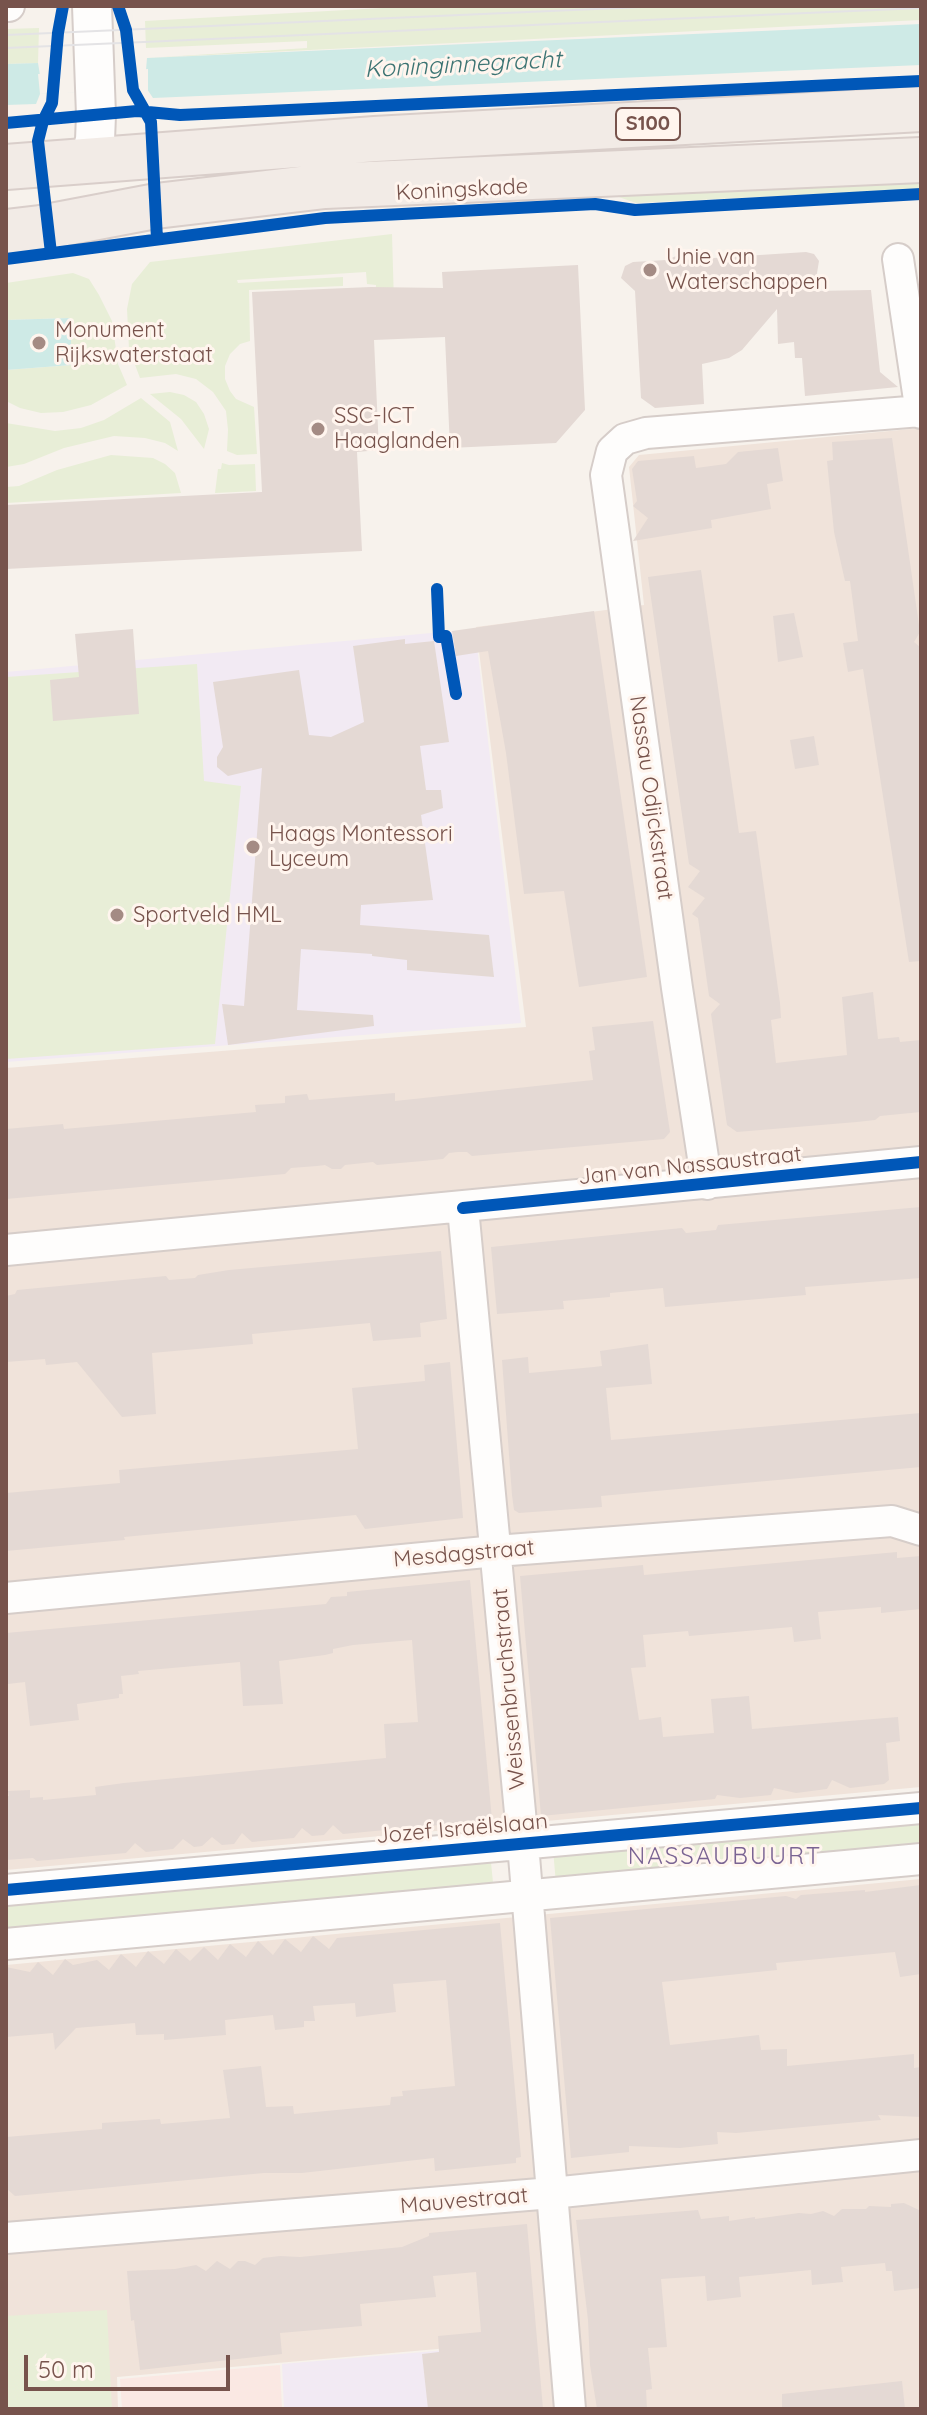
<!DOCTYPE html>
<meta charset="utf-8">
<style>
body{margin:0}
#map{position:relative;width:927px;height:2415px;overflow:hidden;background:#f7f2ec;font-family:Quicksand,sans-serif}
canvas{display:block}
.frame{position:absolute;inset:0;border:8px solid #77534c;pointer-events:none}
.scale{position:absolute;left:24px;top:2355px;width:206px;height:36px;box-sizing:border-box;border:4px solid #77534c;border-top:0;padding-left:10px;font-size:24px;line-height:28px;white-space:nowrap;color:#77534c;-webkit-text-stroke:6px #fff5ee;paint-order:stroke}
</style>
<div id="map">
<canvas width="927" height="2415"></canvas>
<div class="frame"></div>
<div class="scale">50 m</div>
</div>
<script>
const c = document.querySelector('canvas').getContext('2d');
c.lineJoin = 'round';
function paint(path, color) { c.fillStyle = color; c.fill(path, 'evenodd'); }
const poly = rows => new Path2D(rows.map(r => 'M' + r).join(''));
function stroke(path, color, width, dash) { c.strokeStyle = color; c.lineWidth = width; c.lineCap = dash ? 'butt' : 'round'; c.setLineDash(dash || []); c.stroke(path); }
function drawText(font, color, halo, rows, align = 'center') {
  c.font = font + ' Quicksand,sans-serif'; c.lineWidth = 6; c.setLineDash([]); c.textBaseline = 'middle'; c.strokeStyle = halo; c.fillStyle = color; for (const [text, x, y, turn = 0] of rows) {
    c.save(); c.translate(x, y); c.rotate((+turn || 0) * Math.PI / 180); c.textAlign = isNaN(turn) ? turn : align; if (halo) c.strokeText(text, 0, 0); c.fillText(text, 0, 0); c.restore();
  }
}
paint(poly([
 [921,428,921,1787,6,1870,6,1068,526,1027,476,627,644,605,629,467,639,455],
 [921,1879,921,2409,454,2409,449,2348,117,2377,118,2409,6,2409,6,1965]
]), '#f0e3da');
paint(poly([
 [280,2365,282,2409,122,2409,120,2379]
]), '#fae8e3');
paint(poly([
 [475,629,521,1023,6,1062,6,672],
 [447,2350,451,2409,284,2409,282,2364]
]), '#f2eaf3');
paint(poly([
 [419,6,921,6,921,20,147,58,307,48,307,41,146,48,145,21],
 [39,28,38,63,6,64,6,29],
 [921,176,921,189,636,203,613,195],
 [392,234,395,338,374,339,376,285,367,284,366,272,237,280,238,283,343,277,343,286,249,290,250,341,240,344,230,354,225,366,225,379,230,391,236,399,254,407,257,454,237,455,227,451,228,430,226,411,213,392,196,379,176,374,140,378,129,349,127,309,132,284,150,262],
 [73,273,89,279,99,295,112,321,118,364,127,385,91,405,63,412,41,413,20,408,6,401,6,370,72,365,70,318,6,320,6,283],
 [170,392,184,395,196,402,204,414,209,429,204,449,181,419,150,394],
 [141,398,170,422,178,451,165,443,145,438,114,436,64,448,24,464,6,467,6,423,55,431,81,428,104,420],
 [111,455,153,458,165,464,175,473,181,493,6,503,6,487,19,486,57,470],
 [222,463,229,465,255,464,256,491,215,493,218,469,221,469],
 [197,664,204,781,241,786,215,1044,6,1059,6,677],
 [921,1816,921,1851,556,1884,553,1849],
 [490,1853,494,1892,6,1934,6,1898],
 [107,2310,112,2409,6,2409,6,2316]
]), '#e8eed7');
paint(poly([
 [921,24,921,65,153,98,147,89,40,94,36,104,6,105,6,64,38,63,40,75,146,70,147,58],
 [70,318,72,365,6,370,6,320]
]), '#ceeae6');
paint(poly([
 [148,69,148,90,40,94,38,74]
]), '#f7f2ec');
paint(poly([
 [806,252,814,254,819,261,814,291,871,290,880,372,898,387,805,396,802,358,795,358,794,342,778,344,777,309,742,350,729,358,702,364,704,404,655,408,641,398,635,291,621,278,625,266,633,262,666,260,684,253,683,260],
 [578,265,585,410,556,443,450,448,445,337,374,340,379,450,357,452,362,551,6,569,6,505,262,492,252,292,371,287,443,288,442,272],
 [892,438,920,632,914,642,921,648,921,961,909,962,863,669,848,672,843,643,858,641,850,581,845,581,834,532,827,461,833,460,832,442],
 [778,448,783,481,767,484,771,509,711,520,712,528,633,541,648,518,633,506,637,501,632,469,638,461,694,456,696,468,726,464,738,452],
 [701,570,739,833,756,831,780,1003,781,1018,771,1020,776,1063,847,1055,842,997,873,992,878,1039,899,1037,900,1042,921,1040,921,1112,880,1116,875,1120,857,1122,737,1132,727,1125,711,1014,720,1004,709,996,698,918,692,914,705,898,688,887,700,871,689,864,648,577],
 [594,611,647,977,579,987,564,891,524,894,506,753,488,651,456,656,452,631],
 [794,613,803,657,778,662,773,616],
 [133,629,139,714,53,721,50,680,79,677,75,634],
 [405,639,405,644,434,641,449,742,420,746,426,790,441,790,443,808,421,815,433,900,361,905,360,925,489,935,494,977,407,970,407,960,372,956,372,954,301,949,297,1010,373,1015,374,1026,228,1045,222,1004,244,1006,262,768,228,776,217,767,217,757,223,747,213,682,299,670,309,735,331,737,364,722,353,646],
 [814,736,819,765,795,769,790,740],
 [653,1021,670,1132,664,1139,472,1156,467,1152,458,1152,449,1153,443,1159,423,1161,377,1165,373,1162,345,1165,341,1169,332,1169,325,1165,317,1166,291,1168,285,1174,6,1199,6,1129,63,1124,64,1129,256,1112,255,1105,285,1103,285,1096,307,1094,309,1100,395,1093,395,1101,593,1080,589,1051,595,1050,592,1027],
 [921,1207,921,1278,805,1287,806,1295,665,1307,663,1288,610,1293,610,1297,563,1301,564,1309,497,1314,491,1247,682,1228,686,1233,716,1230,718,1225],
 [441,1251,447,1319,420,1323,421,1337,373,1341,370,1323,252,1334,253,1344,152,1353,156,1414,122,1417,77,1362,46,1365,45,1359,6,1362,6,1296,15,1294,17,1290,155,1277,166,1276,169,1280,195,1278,198,1275,229,1270],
 [648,1344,652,1384,606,1388,611,1440,921,1413,921,1467,601,1496,602,1507,519,1513,514,1510,512,1495,502,1360,528,1357,529,1373,594,1367,602,1366,600,1351],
 [450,1362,463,1518,365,1529,356,1515,124,1537,125,1540,6,1551,6,1493,120,1483,119,1470,358,1449,352,1388,425,1381,424,1365],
 [897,1552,897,1558,921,1556,921,1609,881,1613,881,1607,818,1612,821,1639,794,1642,792,1627,689,1636,688,1631,643,1635,646,1667,631,1668,639,1720,661,1717,663,1737,714,1733,711,1699,749,1696,752,1729,898,1717,900,1741,886,1743,889,1780,884,1784,850,1788,832,1780,827,1789,796,1793,774,1788,771,1795,740,1798,717,1795,715,1799,541,1816,520,1576,643,1565,644,1575],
 [470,1580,492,1820,343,1834,333,1825,324,1835,312,1836,302,1828,294,1838,272,1840,252,1842,242,1833,234,1844,222,1845,212,1837,202,1846,194,1847,183,1839,173,1849,146,1852,135,1843,126,1853,37,1861,33,1858,6,1860,6,1796,9,1796,8,1791,30,1790,30,1798,43,1797,43,1800,96,1795,95,1787,124,1783,386,1758,384,1724,418,1722,412,1640,353,1645,333,1649,333,1653,325,1655,279,1661,283,1704,243,1706,240,1662,138,1671,139,1674,121,1676,123,1694,119,1694,119,1698,77,1704,79,1720,30,1726,25,1682,8,1684,6,1679,6,1633,326,1604,331,1597,347,1596,347,1592],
 [921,1885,921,1974,900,1977,895,1952,776,1963,777,1970,662,1982,670,2045,759,2035,761,2050,787,2049,787,2066,914,2054,914,2068,921,2067,921,2117,878,2115,881,2120,736,2133,717,2132,718,2144,680,2148,629,2146,629,2152,571,2158,550,1918,786,1896,796,1899,801,1895,865,1890,865,1892],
 [500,1923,521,2157,516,2158,516,2163,435,2171,434,2158,302,2173,264,2173,15,2196,6,2188,6,2137,102,2129,102,2123,160,2119,161,2124,230,2118,223,2070,261,2066,266,2107,293,2106,294,2114,390,2105,391,2097,403,2096,402,2091,455,2086,446,1980,393,1984,396,2012,356,2017,355,2003,313,2006,315,2021,304,2021,304,2027,275,2030,273,2015,225,2020,226,2035,164,2040,164,2034,136,2035,135,2023,76,2028,55,2050,53,2033,6,2037,6,1967,30,1972,38,1962,53,1975,65,1959,73,1965,97,1960,109,1970,121,1954,136,1967,148,1951,164,1964,176,1949,190,1961,204,1947,218,1960,230,1944,246,1957,258,1941,273,1955,285,1939,301,1952,313,1936,329,1949,337,1938],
 [904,2203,921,2211,921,2288,894,2291,892,2271,886,2271,885,2263,841,2267,843,2282,812,2285,811,2270,739,2277,741,2297,707,2301,705,2276,661,2279,667,2347,648,2348,652,2389,646,2390,647,2409,597,2409,590,2365,588,2320,576,2220,698,2210,701,2219,729,2216,729,2221,755,2217,755,2219,799,2213,811,2214,823,2211,834,2216,842,2209,866,2209,869,2206,891,2207,891,2204],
 [527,2224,543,2409,428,2409,422,2354,439,2352,438,2336,481,2332,476,2272,433,2276,436,2297,360,2304,362,2326,280,2333,282,2354,140,2370,134,2320,131,2321,127,2271,175,2269,196,2265,206,2271,217,2261,230,2269,238,2261,245,2261,255,2265,263,2258,280,2256,300,2257,402,2247,429,2236,429,2233],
 [902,2381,905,2409,782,2409,782,2394]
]), '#e4d9d4');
const minor = poly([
 [6,6,9,6],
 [898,259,921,413],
 [707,1184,677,988,606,475,612,451,625,439,646,433,921,411],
 [463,1208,523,1844,570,2409],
 [6,1250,921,1162],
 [6,1598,496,1551,892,1521,921,1530],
 [6,1890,921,1808],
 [6,1944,921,1859],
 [6,2238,552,2193,921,2155]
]);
const tertiary = poly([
 [89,162,95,140,96,115,92,6]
]);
const primary = poly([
 [6,167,375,139,921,109],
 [6,232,40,228,156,206,325,186,921,160]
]);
stroke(minor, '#d6cdc9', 34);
stroke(tertiary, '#d6cdc9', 42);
stroke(primary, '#d9ceca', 48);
stroke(minor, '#fefdfc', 30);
stroke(tertiary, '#fefdfc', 38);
stroke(primary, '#f2ebe6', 44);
stroke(poly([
 [6,35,664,6],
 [6,48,921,8]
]), '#e4e3e5', 2);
stroke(poly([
 [118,6,126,30,133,90,151,122,157,239],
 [6,123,137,111,180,115,921,81],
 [51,253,38,141,43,121,52,103,58,33,63,6],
 [6,259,325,218,595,204,635,210,921,194],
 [437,589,439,637,446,636,456,694],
 [463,1208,921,1162],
 [6,1890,921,1808]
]), '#0057b8', 12);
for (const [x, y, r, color] of [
 [650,270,8,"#a48b84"],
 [39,343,8,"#a48b84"],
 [318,429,8,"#a48b84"],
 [253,847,8,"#a48b84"],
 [117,915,8,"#a48b84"]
]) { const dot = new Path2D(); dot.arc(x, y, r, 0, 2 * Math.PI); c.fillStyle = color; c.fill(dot); stroke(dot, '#fff5ee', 3); }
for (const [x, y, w] of [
 [648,124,64]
]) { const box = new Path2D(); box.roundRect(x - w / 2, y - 16, w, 32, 6); c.fillStyle = '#fff5ee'; c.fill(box); stroke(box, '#77534c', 2); }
drawText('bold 20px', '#77534c', null, [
 ["S100",648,124]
]);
drawText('22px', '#77534c', '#fff5ee', [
 ["Koningskade",462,190,-3],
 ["Nassau Odijckstraat",651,798,82],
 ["Jan van Nassaustraat",690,1166,-6],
 ["Mesdagstraat",464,1554,-5],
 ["Weissenbruchstraat",509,1689,-95],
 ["Jozef Israëlslaan",462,1829,-5],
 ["Mauvestraat",464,2201,-5]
]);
drawText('22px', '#77534c', '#fff5ee', [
 ["Unie van",666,257],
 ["Waterschappen",666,282],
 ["Monument",55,330],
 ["Rijkswaterstaat",55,355],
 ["SSC-ICT",334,416],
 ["Haaglanden",334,441],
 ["Haags Montessori",269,834],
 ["Lyceum",269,859],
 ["Sportveld HML",133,915]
], 'left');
drawText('italic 24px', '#3c7473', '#fff5ee', [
 ["Koninginnegracht",463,65,-3]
]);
c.letterSpacing = '2px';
drawText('24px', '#7a6493', '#fff5ee', [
 ["NASSAUBUURT",725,1857]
]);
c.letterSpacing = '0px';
</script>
